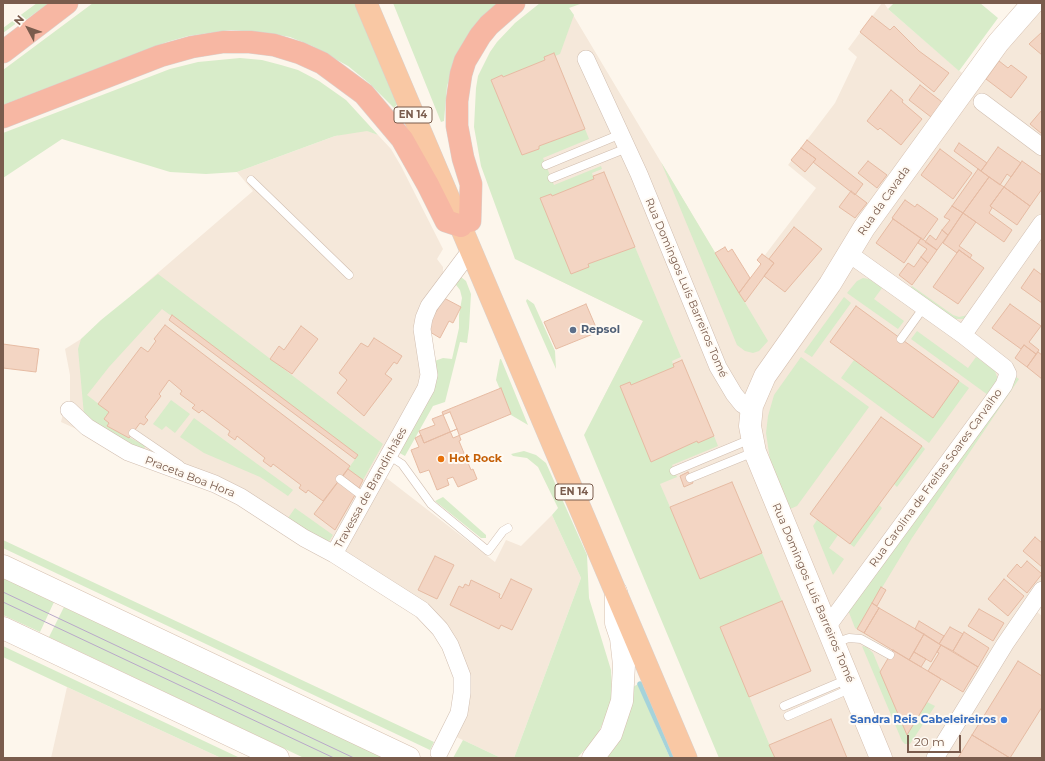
<!DOCTYPE html>
<meta charset="utf-8">
<style>
body{margin:0}
#map{position:relative;width:1045px;height:761px;overflow:hidden;background:#fdf6ec;font-family:Montserrat,sans-serif}
canvas{display:block}
.frame{position:absolute;inset:0;border:4px solid #7a5c4d;pointer-events:none}
.north{position:absolute;left:8px;top:8px;width:40px;height:40px;-webkit-text-stroke:3px #fffaf3;paint-order:stroke;rotate:311deg;font-size:11px;font-weight:700;line-height:16px;text-align:center;color:#7a5c4d}
.north::after{content:'';display:block;margin:auto;width:14px;height:18px;background:#7a5c4d;clip-path:polygon(50% 0,100% 100%,50% 72%,0 100%)}
.scale{position:absolute;left:907px;top:735px;width:54px;height:18px;box-sizing:border-box;border:2px solid #7a5c4d;border-top:0;padding-left:5px;font-size:12px;line-height:14px;white-space:nowrap;color:#7a5c4d;-webkit-text-stroke:3px #fffaf3;paint-order:stroke}
</style>
<div id="map">
<canvas width="1045" height="761"></canvas>
<div class="frame"></div>
<div class="north">N</div>
<div class="scale">20 m</div>
</div>
<script>
const c = document.querySelector('canvas').getContext('2d');
c.lineJoin = 'round';
function paint(path, color) { c.fillStyle = color; c.fill(path, 'evenodd'); }
const poly = rows => new Path2D(rows.map(r => 'M' + r).join(''));
function stroke(path, color, width, dash) { c.strokeStyle = color; c.lineWidth = width; c.lineCap = dash ? 'butt' : 'round'; c.setLineDash(dash || []); c.stroke(path); }
function drawText(font, color, halo, rows, align = 'center') {
  c.font = font + ' Montserrat,sans-serif'; c.lineWidth = 4; c.setLineDash([]); c.textBaseline = 'middle'; c.strokeStyle = halo; c.fillStyle = color; for (const [text, x, y, turn = 0] of rows) {
    c.save(); c.translate(x, y); c.rotate((+turn || 0) * Math.PI / 180); c.textAlign = isNaN(turn) ? turn : align; if (halo) c.strokeText(text, 0, 0); c.fillText(text, 0, 0); c.restore();
  }
}
paint(poly([
 [882,3,884,3,888,9,969,79,749,413,878,758,743,758,598,408,643,321,546,274,486,62,569,8,739,293,761,264,757,260,762,254,765,255,816,188,788,165,835,103,857,57,848,49],
 [1042,3,1042,587,933,758,885,758,757,451,753,414,850,253],
 [357,131,368,131,378,135,391,149,401,166,443,249,437,259,443,267,443,271,449,277,428,305,428,375,332,554,232,500,61,422,66,402,70,401,70,375,65,349,81,339,253,191,237,172,335,136],
 [380,473,495,562,506,540,521,546,552,515,581,578,514,758,501,758,450,734,460,713,452,644,336,553],
 [1032,608,1042,616,1042,755,1040,758,937,758],
 [67,687,221,758,51,758]
]), '#f5e8da');
paint(poly([
 [37,3,49,3,20,24,18,22,3,33,3,28],
 [93,3,356,3,399,102,394,108,369,83,348,66,312,46,290,37,267,33,231,30,188,36,167,42,3,105,3,70],
 [393,3,498,3,476,24,461,47,447,86,444,121,441,122],
 [540,3,583,3,569,8,574,15,560,54,555,56,554,53,544,57,545,60,503,77,502,75,491,80,522,155,539,149,539,146,585,129,589,139,543,158,554,185,601,166,602,169,592,173,594,179,552,196,551,194,541,198,588,264,635,247,681,357,672,361,674,367,631,385,630,382,651,462,697,441,698,442,714,436,718,446,672,465,677,477,660,484,670,507,700,579,762,553,782,601,720,627,775,758,719,758,584,435,643,321,515,259,481,166,474,127,476,88,478,76,490,52,497,42,515,23],
 [894,3,980,3,998,18,959,71,888,9],
 [240,58,262,60,281,65,298,70,319,81,346,100,378,135,367,131,335,136,237,172,206,174,170,172,62,139,3,178,3,133,170,69,198,62],
 [661,162,768,341,759,351,753,353,745,351,737,345],
 [158,274,383,444,363,480,348,469,358,455,162,309,109,367,87,395,109,412,104,419,109,423,107,426,146,446,140,452,84,415,78,349,81,339,101,320],
 [461,277,466,281,471,294,469,328,467,343,460,342,445,402,433,406,405,456,396,451,432,362,443,358,452,359,459,328,459,315,462,298,460,290,453,281],
 [863,278,869,279,882,288,874,299,904,321,898,329,847,293,857,281],
 [912,286,953,315,959,317,968,315,963,319,954,319,910,288],
 [844,297,851,303,812,357,804,352],
 [527,299,534,304,555,351,556,369,526,301],
 [917,331,968,368,976,357,995,371,998,380,988,395,911,339],
 [801,357,869,407,797,506,790,509,770,460,766,433,768,416,774,395],
 [500,359,501,359,528,425,511,415,496,380],
 [854,360,932,417,959,381,969,388,929,443,841,378],
 [1016,377,1019,379,912,538,857,629,855,628,848,610],
 [171,400,190,414,175,433,166,426,162,430,153,424],
 [194,418,293,490,288,496,260,477,204,453,180,437],
 [922,446,925,449,897,487,894,484],
 [524,451,536,455,546,463,587,555,589,598,611,670,612,695,610,707,596,738,577,758,514,758,581,578,552,515,558,508,538,467,527,458,513,456,511,454],
 [443,497,486,535,486,538,481,538,435,501],
 [879,505,882,508,854,547,850,544],
 [295,508,333,535,328,543,286,521],
 [817,520,838,535,829,548,844,559,833,575,813,526],
 [3,540,434,742,430,750,3,548],
 [3,578,54,602,40,632,3,615],
 [64,607,387,758,304,758,49,637],
 [3,646,240,758,221,758,67,687,3,657],
 [862,646,867,647,873,653,907,735,927,702,935,706,910,744,905,744,902,741],
 [638,684,670,758,604,758,633,687],
 [463,740,501,758,453,758]
]), '#d8ecc9');
stroke(poly([
 [640,684,673,758]
]), '#a5d3da', 5.5);
const building = poly([
 [872,16,890,30,894,26,919,51,949,73,934,92,860,32,872,16],
 [1042,32,1042,55,1029,44,1042,32],
 [554,53,585,129,539,146,539,149,522,155,491,80,502,75,503,77,545,60,544,57,554,53],
 [999,61,1008,68,1011,65,1027,77,1011,98,986,79,999,61],
 [920,85,942,102,931,117,909,100,920,85],
 [891,90,903,100,902,102,922,119,901,145,880,128,878,130,867,121,891,90],
 [1042,110,1042,134,1030,124,1042,110],
 [807,140,863,184,855,195,813,162,816,159,801,148,807,140],
 [959,143,987,163,981,171,954,151,959,143],
 [998,147,1021,163,1011,177,1007,174,1000,185,981,171,998,147],
 [801,148,816,159,805,172,791,160,801,148],
 [940,149,972,173,953,199,921,175,940,149],
 [868,161,887,175,877,188,858,173,868,161],
 [1022,161,1042,175,1042,189,1030,206,1004,187,1022,161],
 [978,169,989,177,963,213,952,206,978,169],
 [604,172,635,247,588,264,589,267,571,274,540,198,551,194,552,196,594,179,593,176,604,172],
 [989,177,1004,187,990,206,992,208,989,213,1012,230,1004,242,963,213,989,177],
 [1004,187,1030,206,1017,225,990,206,1004,187],
 [851,191,867,203,855,218,839,207,851,191],
 [905,200,915,207,917,204,938,219,923,240,892,218,905,200],
 [952,206,963,213,948,235,942,230,950,220,944,217,952,206],
 [963,213,976,222,959,246,972,255,970,258,959,250,957,253,943,243,963,213],
 [893,219,921,238,904,263,876,243,893,219],
 [794,227,822,249,785,292,764,276,774,263,769,259,794,227],
 [942,230,948,235,937,250,925,242,930,235,936,240,942,230],
 [921,238,937,250,928,263,921,257,927,249,918,243,921,238],
 [725,247,728,252,732,249,750,278,739,293,715,253,725,247],
 [959,250,984,268,958,304,933,287,959,250],
 [762,254,774,263,745,302,739,293,761,264,757,260,762,254],
 [921,257,928,263,912,285,899,275,908,263,914,267,921,257],
 [1034,269,1042,275,1042,303,1021,288,1034,269],
 [444,298,461,307,453,323,449,321,440,338,430,332,430,322,444,298],
 [586,304,598,332,556,349,544,322,586,304],
 [1010,304,1041,326,1029,342,1039,350,1036,354,1024,345,1021,349,992,328,1010,304],
 [856,306,959,381,933,418,830,342,856,306],
 [172,315,358,455,355,459,233,368,169,320,172,315],
 [165,325,350,466,323,501,308,490,306,493,299,488,301,485,273,464,271,467,263,461,265,458,237,436,235,440,228,435,230,431,202,410,199,413,192,408,195,405,180,394,182,391,169,380,159,394,161,396,145,417,148,420,144,425,140,423,129,438,107,426,109,423,104,419,109,412,98,404,141,347,148,352,156,341,154,339,165,325],
 [301,326,318,339,292,374,270,359,279,346,284,350,301,326],
 [374,338,402,356,397,364,394,362,385,374,392,379,364,416,337,393,347,380,339,373,361,343,368,347,374,338],
 [3,344,39,349,36,372,3,368,3,344],
 [1024,345,1036,354,1027,367,1015,358,1024,345],
 [1038,352,1042,355,1042,379,1027,367,1038,352],
 [682,360,714,436,698,443,697,441,651,462,620,386,630,382,631,385,674,367,673,364,682,360],
 [501,388,511,414,453,438,442,412,501,388],
 [450,412,457,429,424,443,419,431,435,425,432,419,450,412],
 [881,417,922,446,850,544,810,514,881,417],
 [457,429,461,440,459,441,471,470,473,469,477,479,458,487,453,477,447,479,449,485,437,490,429,470,420,473,411,450,419,447,415,438,421,435,424,443,457,429],
 [348,469,363,480,359,488,343,476,348,469],
 [688,472,693,483,684,487,680,476,688,472],
 [338,482,355,495,335,530,314,514,338,482],
 [732,482,762,553,700,579,670,507,732,482],
 [1035,537,1042,543,1042,567,1023,551,1035,537],
 [435,556,454,565,437,599,418,590,435,556],
 [1027,561,1042,574,1027,593,1007,576,1017,564,1021,568,1027,561],
 [511,579,532,589,512,630,501,625,499,629,450,605,459,586,463,588,465,584,469,586,471,580,500,594,499,597,501,599,511,579],
 [1004,579,1024,596,1008,616,988,599,1004,579],
 [881,587,886,590,877,606,872,603,881,587],
 [782,601,811,671,749,697,720,627,782,601],
 [872,603,879,608,864,633,857,629,872,603],
 [879,608,924,634,909,660,864,633,879,608],
 [979,609,1004,623,993,641,968,626,979,609],
 [919,621,944,636,939,644,915,629,919,621],
 [950,627,963,634,953,651,939,644,950,627],
 [964,632,989,648,978,667,953,651,964,632],
 [924,634,941,645,931,662,914,652,924,634],
 [941,645,978,667,963,692,928,671,939,653,937,652,941,645],
 [893,650,941,679,907,735,880,672,893,650],
 [914,652,926,659,921,667,909,660,914,652],
 [1018,661,1042,676,1042,707,1010,758,972,735,1018,661],
 [831,719,847,758,775,758,769,745,831,719],
 [972,735,1010,758,958,758,972,735]
]);
paint(building, '#f3d5c3');
stroke(building, '#e6bba3', 1);
const service = poly([
 [546,165,621,134],
 [552,178,627,148],
 [251,180,349,275],
 [901,339,924,307],
 [133,433,180,465],
 [388,455,402,464,431,504,488,551,503,531,508,528],
 [674,471,751,439],
 [690,478,754,452],
 [340,479,365,498],
 [834,643,849,638,861,639,890,655],
 [784,706,848,679],
 [788,716,852,688]
]);
const minor = poly([
 [586,59,639,174,718,367,734,394,742,404,751,410],
 [982,102,1042,147],
 [963,335,1042,223],
 [69,410,87,427,128,452,215,484,241,497,304,538,334,554],
 [827,627,992,402,1004,385,1008,374,1005,368,963,335,848,253],
 [439,753,459,713,462,693,462,676,450,645,440,629,422,610,334,554,426,388,429,375,422,329,424,318,429,306,471,250],
 [935,758,1005,644,1042,590]
]);
const secondary = poly([
 [3,566,409,758],
 [3,628,278,758],
 [593,758,611,734,622,701,624,665,621,638,616,623,616,592],
 [881,758,755,452,750,426,752,406,765,376,830,284,864,228,998,43,1033,3]
]);
const trunk = poly([
 [366,3,686,758]
]);
const motorway = poly([
 [3,52,67,3],
 [3,117,160,56,192,47,223,42,250,42,274,45,300,53,322,63,364,94,402,139,428,185,446,221,461,226],
 [470,221,471,184,463,158,457,126,457,101,461,74,465,61,480,36,489,25,514,3]
]);
stroke(service, '#d1beb0', 9);
stroke(minor, '#d1beb0', 18);
stroke(secondary, '#d6c0b0', 23);
stroke(trunk, '#dad1cd', 23);
stroke(motorway, '#dad1cd', 23);
stroke(service, '#fff', 8);
stroke(minor, '#fff', 17);
stroke(secondary, '#fff', 22);
stroke(trunk, '#f9c8a4', 22);
stroke(motorway, '#f7b7a3', 22);
stroke(poly([
 [3,592,354,758],
 [3,602,334,758]
]), '#b9a8c9', 1);
for (const [x, y, r, color] of [
 [573,330,4,"#5c6f8a"],
 [441,459,4,"#e8710a"],
 [1004,720,4,"#3f7fe0"]
]) { const dot = new Path2D(); dot.arc(x, y, r, 0, 2 * Math.PI); c.fillStyle = color; c.fill(dot); stroke(dot, '#fffaf3', 1.5); }
for (const [x, y, w] of [
 [413,115,38],
 [574,492,38]
]) { const box = new Path2D(); box.roundRect(x - w / 2, y - 8, w, 16, 3); c.fillStyle = '#fffaf3'; c.fill(box); stroke(box, '#7a5c4d', 1); }
drawText('bold 10px', '#7a5c4d', null, [
 ["EN 14",413,115],
 ["EN 14",574,492]
]);
drawText('11px', '#7a5c4d', '#fffaf3', [
 ["Rua da Cavada",884,201,-55],
 ["Rua Domingos Luís Barreiros Tomé",686,288,67],
 ["Praceta Boa Hora",190,477,21],
 ["Rua Carolina de Freitas Soares Carvalho",936,478,-54],
 ["Travessa de Brandinhães",371,488,-61],
 ["Rua Domingos Luís Barreiros Tomé",813,593,67]
]);
drawText('bold 11px', '#4e5e75', '#fffaf3', [
 ["Repsol",581,330]
], 'left');
drawText('bold 11px', '#c56008', '#fffaf3', [
 ["Hot Rock",449,459]
], 'left');
drawText('bold 11px', '#366cbe', '#fffaf3', [
 ["Sandra Reis Cabeleireiros",996,720]
], 'right');
</script>
